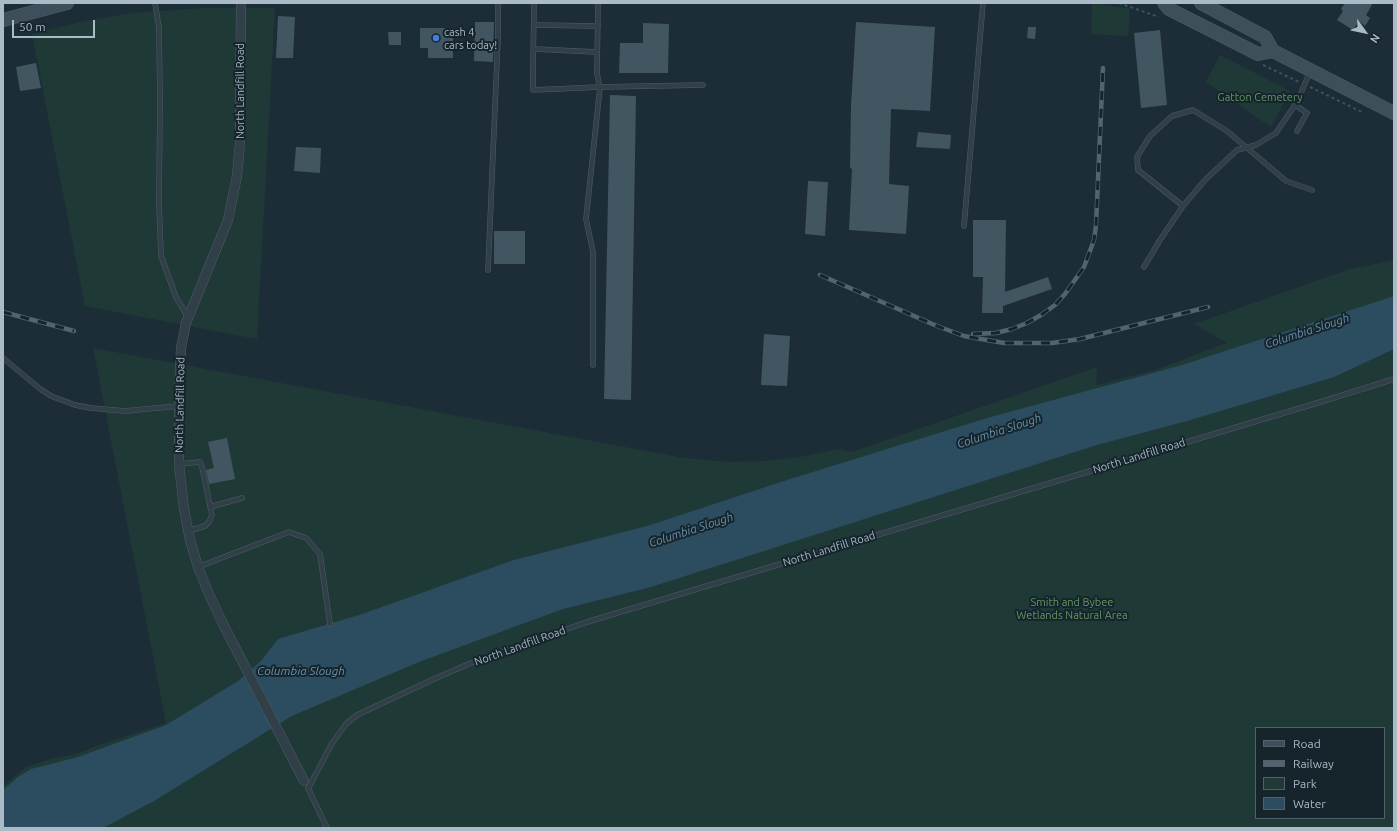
<!DOCTYPE html>
<style>
body{margin:0}
#map{position:relative;width:1397px;height:831px;overflow:hidden;background:#1d2d38;font-family:Ubuntu,sans-serif}
canvas{display:block}
.frame{position:absolute;inset:0;border:4px solid #aabac6;pointer-events:none}
.legend{position:absolute;left:1255px;top:727px;width:130px;height:92px;box-sizing:border-box;background:#16242c;border:1px solid #51606a;margin:0;padding:5px 7px;list-style:none;font-size:12px;color:#aabac6}
.legend li{display:flex;align-items:center;gap:8px;height:20px}
.legend b{width:20px;border:1px solid #51606a}
.north{position:absolute;left:1345px;top:12px;width:40px;height:40px;-webkit-text-stroke:3px #16242c;paint-order:stroke;rotate:123deg;font-size:11px;font-weight:700;line-height:16px;text-align:center;color:#aabac6}
.north::after{content:'';display:block;margin:auto;width:14px;height:18px;background:#aabac6;clip-path:polygon(50% 0,100% 100%,50% 72%,0 100%)}
.scale{position:absolute;left:12px;top:20px;width:83px;height:18px;box-sizing:border-box;border:2px solid #aabac6;border-top:0;padding-left:5px;font-size:12px;line-height:14px;white-space:nowrap;color:#aabac6;-webkit-text-stroke:3px #16242c;paint-order:stroke}
</style>
<div id="map">
<canvas width="1397" height="831"></canvas>
<div class="frame"></div>
<ul class="legend">
<li><b style="height:5px;background:#3e4f5c"></b>Road</li>
<li><b style="height:5px;background:#526470"></b>Railway</li>
<li><b style="height:11px;background:#1f3937"></b>Park</li>
<li><b style="height:11px;background:#2c4c5f"></b>Water</li>
</ul>
<div class="north">N</div>
<div class="scale">50 m</div>
</div>
<script>
const c = document.querySelector('canvas').getContext('2d');
c.lineJoin = 'round';
function paint(path, color) { c.fillStyle = color; c.fill(path, 'evenodd'); }
const poly = rows => new Path2D(rows.map(r => 'M' + r).join(''));
function stroke(path, color, width, dash) { c.strokeStyle = color; c.lineWidth = width; c.lineCap = dash ? 'butt' : 'round'; c.setLineDash(dash || []); c.stroke(path); }
function drawText(font, color, halo, rows, align = 'center') {
  c.font = font + ' Ubuntu,sans-serif'; c.lineWidth = 4; c.setLineDash([]); c.textBaseline = 'middle'; c.strokeStyle = halo; c.fillStyle = color; for (const [text, x, y, turn = 0] of rows) {
    c.save(); c.translate(x, y); c.rotate((+turn || 0) * Math.PI / 180); c.textAlign = isNaN(turn) ? turn : align; if (halo) c.strokeText(text, 0, 0); c.fillText(text, 0, 0); c.restore();
  }
}
paint(poly([
 [1092,3,1130,9,1128,36,1091,34],
 [204,8,275,8,257,339,85,306,32,34,85,21,132,13],
 [1220,55,1290,91,1271,127,1206,82],
 [1394,260,1394,828,3,828,3,786,26,767,50,759,76,754,96,746,166,723,93,348,684,458,728,462,765,461,800,457,839,449,852,452,1097,367,1096,385,1155,370,1227,343,1194,324,1350,269],
 [1256,728,1384,728,1384,818,1256,818]
]), '#1f3937');
paint(poly([
 [1394,296,1394,349,1334,377,1187,421,1097,445,651,587,563,609,419,662,292,716,154,801,103,828,3,828,3,790,18,777,31,769,78,757,166,725,238,681,261,661,278,639,362,614,514,560,647,526,787,480,987,418,1182,365]
]), '#2c4c5f');
paint(poly([
 [1345,3,1373,3,1366,15,1370,18,1365,26,1359,21,1353,30,1337,20,1343,11,1341,9],
 [278,16,295,17,293,58,276,58],
 [475,22,494,22,493,62,474,61],
 [856,22,935,27,930,111,891,109,889,184,909,186,906,234,849,230,852,169,850,168,851,106],
 [643,23,669,24,668,73,619,73,620,43,643,43],
 [1028,27,1036,27,1035,39,1027,38],
 [420,28,453,28,453,58,428,58,428,48,420,48],
 [1160,30,1167,105,1141,108,1134,33],
 [388,32,401,32,401,45,389,45],
 [36,63,41,88,20,91,16,67],
 [610,95,636,96,631,400,604,399],
 [918,132,951,135,950,149,916,147],
 [296,147,321,148,320,173,294,171],
 [808,181,828,182,825,236,805,234],
 [973,220,1006,220,1005,292,1048,277,1052,289,1003,306,1003,313,982,313,983,277,973,277],
 [494,231,525,231,525,264,494,264],
 [764,334,790,336,787,386,761,385],
 [227,438,235,479,209,484,206,470,214,468,208,442]
]), '#425662');
const service = poly([
 [155,3,159,28,160,99,159,203,161,256,176,297,188,317],
 [534,3,533,72,533,90,600,87,586,219,593,252,593,365],
 [598,3,597,74,600,87,703,85],
 [534,25,598,26],
 [534,49,597,52],
 [1295,105,1307,113,1297,131],
 [1183,206,1138,170,1137,157,1150,136,1172,116,1193,110,1227,131,1286,181,1312,190],
 [964,226,983,3],
 [1144,267,1160,240,1183,206,1205,180,1237,150,1256,145,1276,133,1297,102,1310,72],
 [488,270,498,37,498,3],
 [3,358,39,388,51,396,75,405,91,408,125,411,179,406],
 [179,464,200,462,202,467,212,515,209,522,205,526,188,531],
 [210,507,242,498],
 [198,567,289,532,306,538,320,554,330,624],
 [308,788,327,828],
 [308,789,331,745,346,724,357,715,434,679,471,663,587,622,1317,403,1394,379]
]);
const minor = poly([
 [241,3,240,143,237,176,228,220,186,323,181,348,179,394,179,464,184,509,190,540,198,567,208,592,223,624,304,781]
]);
const secondary = poly([
 [1164,3,1169,9,1258,54,1273,51],
 [1201,3,1265,37,1273,51,1394,113],
 [3,20,67,3]
]);
stroke(service, '#4e5d66', 5.5);
stroke(minor, '#4e5d66', 10);
stroke(secondary, '#4e5d66', 14);
stroke(poly([
 [1119,3,1159,17],
 [1263,65,1299,82],
 [1310,87,1362,112]
]), '#3c5553', 2, [3, 3]);
stroke(service, '#303f48', 4.5);
stroke(minor, '#303f48', 9);
stroke(secondary, '#3e4f5c', 13);
const rail = poly([
 [820,275,937,326,964,336,1004,343,1052,343,1080,339,1208,307],
 [3,312,74,331],
 [973,334,996,333,1012,329,1027,323,1041,315,1055,305,1065,294,1084,267,1094,240,1096,225,1103,68]
]);
stroke(rail, '#526470', 4.5);
stroke(rail, '#16242c', 3, [9]);
for (const [x, y, r, color] of [
 [436,38,4,"#3f7fe0"]
]) { const dot = new Path2D(); dot.arc(x, y, r, 0, 2 * Math.PI); c.fillStyle = color; c.fill(dot); stroke(dot, '#16242c', 1.5); }
drawText('11px', '#aabac6', '#16242c', [
 ["cash 4",444,32],
 ["cars today!",444,45]
], 'left');
drawText('11px', '#aabac6', '#16242c', [
 ["North Landfill Road",240,91,-90],
 ["North Landfill Road",180,405,-89],
 ["North Landfill Road",1139,456,-17],
 ["North Landfill Road",829,549,-17],
 ["North Landfill Road",520,646,-20]
]);
drawText('11px', '#609862', '#16242c', [
 ["Gatton Cemetery",1260,97],
 ["Smith and Bybee",1072,602],
 ["Wetlands Natural Area",1072,615]
]);
drawText('italic 12px', '#6793ad', '#16242c', [
 ["Columbia Slough",1307,331,-18],
 ["Columbia Slough",999,431,-18],
 ["Columbia Slough",691,530,-18],
 ["Columbia Slough",301,671]
]);
</script>
